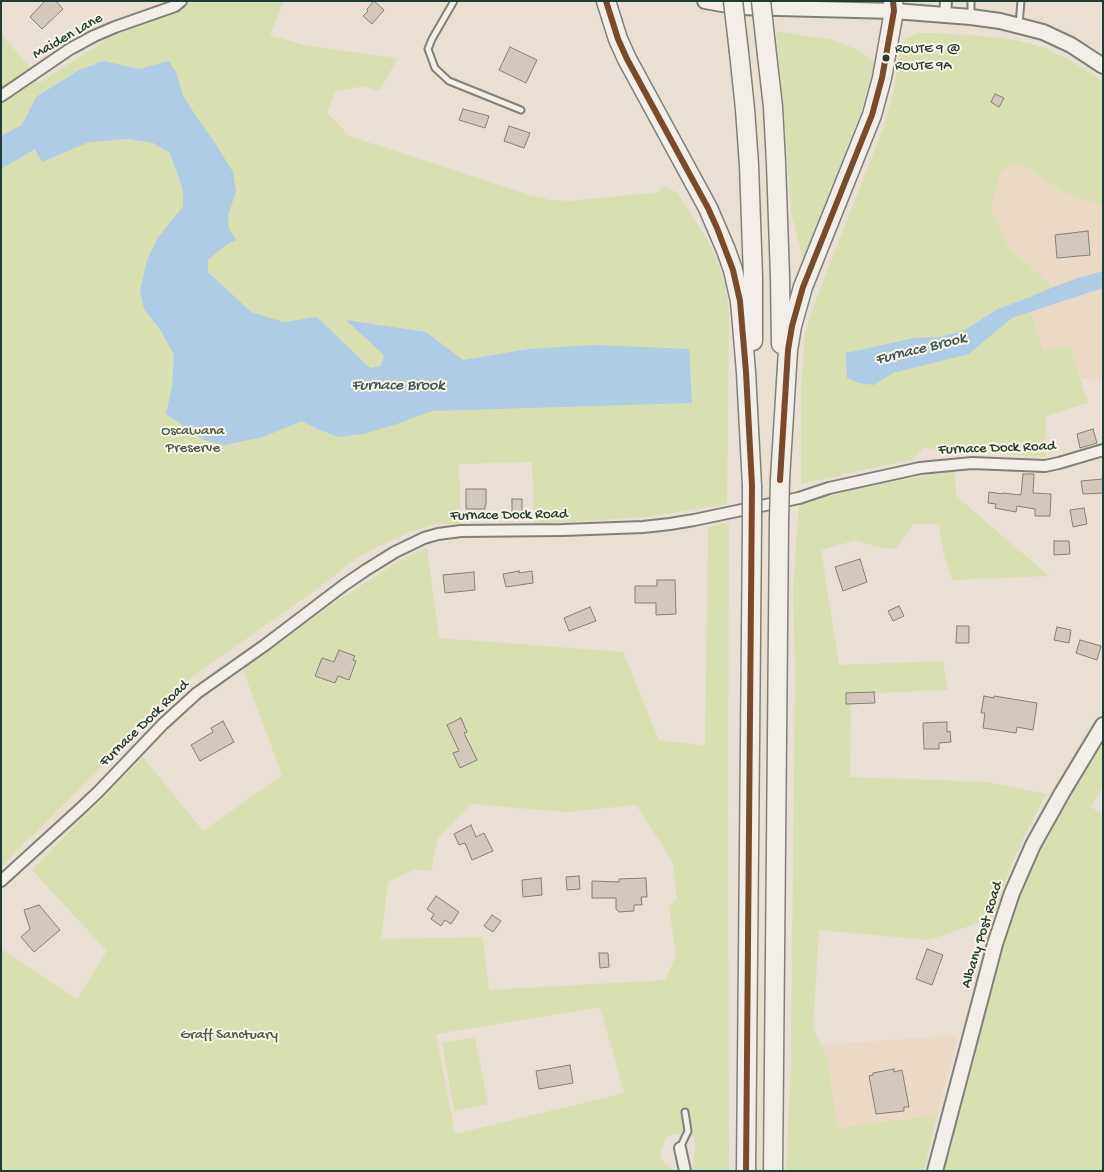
<!DOCTYPE html>
<style>
body{margin:0}
#map{position:relative;width:1104px;height:1172px;overflow:hidden;background:#e9e0d3;font-family:"Gochi Hand",sans-serif}
canvas{display:block}
.frame{position:absolute;inset:0;border:2px solid #1f3d34;pointer-events:none}
</style>
<div id="map">
<canvas width="1104" height="1172"></canvas>
<div class="frame"></div>
</div>
<script>
const c = document.querySelector('canvas').getContext('2d');
c.lineJoin = 'round';
function paint(path, color) { c.fillStyle = color; c.fill(path, 'evenodd'); }
const poly = rows => new Path2D(rows.map(r => 'M' + r).join(''));
function stroke(path, color, width, dash) { c.strokeStyle = color; c.lineWidth = width; c.lineCap = dash ? 'butt' : 'round'; c.setLineDash(dash || []); c.stroke(path); }
function drawText(font, color, halo, rows, align = 'center') {
  c.font = font + ' "Gochi Hand",sans-serif'; c.lineWidth = 4; c.setLineDash([]); c.textBaseline = 'middle'; c.strokeStyle = halo; c.fillStyle = color; for (const [text, x, y, turn = 0] of rows) {
    c.save(); c.translate(x, y); c.rotate((+turn || 0) * Math.PI / 180); c.textAlign = isNaN(turn) ? turn : align; if (halo) c.strokeText(text, 0, 0); c.fillText(text, 0, 0); c.restore();
  }
}
paint(poly([
 [1018,162,1069,195,1103,205,1103,271,1078,278,1053,287,1007,246,990,209,1001,171],
 [1103,288,1103,382,1081,378,1070,346,1043,350,1030,312],
 [958,1035,937,1115,837,1128,828,1060,820,1045]
]), '#eadac4');
paint(poly([
 [189,1,284,1,270,35,307,46,398,58,379,91,364,86,335,91,327,112,349,136,530,195,550,200,572,201,629,195,658,193,663,186,678,193,712,248,726,284,729,315,727,504,648,517,534,524,532,462,459,464,461,525,438,523,414,531,387,542,356,558,328,581,191,678,1,867,1,34,32,70,39,83,107,39,140,24,171,13],
 [776,31,833,40,860,51,875,64,861,112,803,259,791,212,784,111],
 [917,33,936,33,982,36,1016,40,1045,48,1067,58,1103,82,1103,205,1069,195,1018,162,1001,171,991,208,1007,246,1053,287,1032,296,996,310,963,331,939,337,913,338,847,353,874,385,893,373,969,354,1012,318,1030,311,1043,350,1070,346,1088,403,1046,416,1045,457,924,448,913,459,801,484,801,387,805,333,817,297,884,126,894,90,900,46,906,39],
 [955,471,956,496,1049,576,952,580,943,552,939,524,913,524,896,549,877,547,856,540,821,550,839,665,943,661,948,690,851,694,850,777,988,782,1046,794,1024,836,1010,867,994,917,930,940,819,930,813,1028,828,1060,837,1128,937,1115,924,1171,786,1171,791,1064,795,673,793,588,799,504,860,488,910,478],
 [729,523,728,810,729,1171,692,1171,695,1149,695,1137,683,1133,667,1136,660,1154,663,1162,674,1171,1,1171,1,949,77,999,107,951,32,870,143,757,203,831,282,775,243,670,326,608,401,560,427,548,439,638,623,652,659,740,705,746,708,527],
 [471,804,566,812,636,805,673,862,677,899,669,907,676,956,665,980,489,990,483,937,381,939,388,882,413,870,431,871,438,838],
 [600,1007,624,1093,455,1134,436,1034],
 [1103,743,1103,786,1091,807,1103,815,1103,1171,944,1171,977,1049,1002,948,1029,872,1065,806],
 [475,1037,488,1104,454,1111,442,1043]
]), '#d8dfb0');
paint(poly([
 [104,61,139,69,169,61,176,72,183,96,200,122,215,143,233,172,236,191,228,216,229,229,236,240,226,245,208,260,208,272,251,312,284,322,317,317,370,368,381,366,384,355,346,320,426,332,463,360,528,349,595,345,689,349,692,403,432,411,397,424,363,434,339,437,317,429,302,421,263,437,225,445,204,440,166,414,172,386,174,355,161,331,144,309,140,291,147,260,157,239,183,206,183,190,170,153,153,143,128,139,89,142,42,162,35,149,1,169,1,136,22,125,36,97,79,70],
 [1103,271,1103,288,1012,318,969,354,893,373,874,385,859,383,847,378,846,353,913,338,939,337,963,331,996,310,1032,296,1053,287,1078,278]
]), '#afcce7');
const building = poly([
 [45,1,56,1,63,9,42,29,30,17,45,1],
 [374,1,384,10,372,24,363,16,368,11,367,9,374,1],
 [510,47,537,60,526,83,499,70,510,47],
 [995,94,1004,98,999,107,991,102,995,94],
 [463,109,489,116,485,128,459,120,463,109],
 [509,126,530,133,524,148,504,141,509,126],
 [1088,231,1090,255,1057,258,1055,235,1088,231],
 [1093,429,1097,443,1080,448,1077,434,1093,429],
 [1023,474,1034,474,1033,493,1051,494,1050,516,1035,516,1035,509,1017,506,1016,512,995,508,996,504,988,503,989,492,1003,494,1003,493,1021,495,1023,474],
 [1103,479,1103,493,1083,494,1081,481,1103,479],
 [466,489,486,489,486,505,485,505,485,509,466,509,466,489],
 [512,499,522,499,522,513,512,512,512,499],
 [1084,508,1087,524,1073,527,1070,510,1084,508],
 [1054,541,1069,541,1070,554,1054,555,1054,541],
 [860,559,867,582,843,591,835,567,860,559],
 [519,571,519,573,532,571,533,583,506,587,503,574,519,571],
 [474,572,475,590,445,593,443,575,474,572],
 [657,580,675,580,676,614,656,615,656,603,635,603,635,586,657,586,657,580],
 [899,606,904,616,893,621,888,611,899,606],
 [590,607,596,621,569,631,564,618,590,607],
 [957,626,969,626,969,643,956,643,957,626],
 [1057,627,1071,630,1069,643,1054,640,1057,627],
 [1080,640,1101,646,1097,660,1076,653,1080,640],
 [339,650,355,656,353,660,356,661,349,680,338,676,335,683,315,676,322,658,334,662,339,650],
 [874,692,875,703,846,704,846,693,874,692],
 [984,696,994,698,994,696,1037,703,1033,730,1017,727,1016,733,983,728,985,713,981,713,984,696],
 [461,718,467,732,464,733,477,760,460,768,453,753,459,751,447,725,461,718],
 [223,721,234,742,200,761,191,745,213,732,211,728,223,721],
 [947,722,947,732,950,731,951,742,939,743,939,749,924,749,923,723,947,722],
 [471,825,476,837,484,833,493,851,472,860,465,843,459,845,454,834,471,825],
 [579,876,580,889,567,890,566,877,579,876],
 [541,878,542,895,523,897,522,880,541,878],
 [646,878,647,897,641,897,642,905,634,905,634,911,619,912,616,909,616,898,592,898,592,881,619,882,619,879,646,878],
 [436,896,459,912,451,924,445,920,441,926,431,919,434,914,427,909,436,896],
 [39,905,60,930,34,952,21,937,30,929,24,910,39,905],
 [492,915,501,921,493,932,484,926,492,915],
 [927,949,943,955,932,985,916,979,927,949],
 [599,953,608,953,609,967,600,968,599,953],
 [570,1065,573,1083,539,1089,536,1071,570,1065],
 [894,1069,894,1072,902,1070,909,1107,904,1107,904,1111,876,1114,869,1076,873,1075,873,1073,894,1069]
]);
paint(building, '#d3c8ba');
stroke(building, '#7f8179', 1);
const lane = poly([
 [454,1,432,39,428,49,435,68,449,81,521,110],
 [971,16,971,1],
 [1019,25,1021,1],
 [680,1148,688,1131,685,1112]
]);
const street = poly([
 [945,15,946,1],
 [1,96,70,49,94,36,115,27,175,6,181,1],
 [1,881,79,810,99,791,163,724,197,693,265,645,344,585,366,570,395,552,424,538,438,534,461,531,563,530,643,527,670,524,694,520,799,498,829,488,920,468,972,463,1045,466,1059,463,1103,450],
 [680,1148,685,1171]
]);
const secondary = poly([
 [705,1,739,7,894,11,971,17,1000,21,1043,32,1071,45,1103,66],
 [935,1171,995,944,1012,893,1033,845,1062,793,1103,725]
]);
const highway = poly([
 [606,1,618,39,627,59,708,208,726,250,733,270,740,301,746,372,752,486],
 [739,52,745,109,749,165,753,277,753,341],
 [767,55,773,107,776,163,780,277,781,344],
 [780,479,788,350,792,326,803,287,872,115,882,78,894,11,893,1],
 [746,1171,752,525],
 [773,1171,779,520]
]);
stroke(lane, '#7f8179', 9);
stroke(street, '#7f8179', 14);
stroke(secondary, '#7f8179', 18);
stroke(highway, '#7f8179', 21);
stroke(lane, '#f3efe8', 5);
stroke(street, '#f3efe8', 10);
stroke(secondary, '#f3efe8', 14);
stroke(highway, '#f3efe8', 18);
const highwayBridge = poly([
 [733,1,739,52],
 [761,1,767,55],
 [779,520,780,479],
 [752,525,752,486]
]);
stroke(highwayBridge, '#7f8179', 21, []);
stroke(highwayBridge, '#f3efe8', 18);
stroke(poly([
 [606,1,618,39,627,59,708,208,717,228,733,270,740,301,746,372,752,486,746,1171],
 [780,480,788,350,792,326,803,287,872,115,882,78,894,11,893,1]
]), '#7a4b2a', 6);
for (const [x, y, r, color] of [
 [886,58,4.5,"#1f3d34"]
]) { const dot = new Path2D(); dot.arc(x, y, r, 0, 2 * Math.PI); c.fillStyle = color; c.fill(dot); stroke(dot, '#fcf5e5', 2); }
drawText('14px', '#1f3d34', '#fcf5e5', [
 ["ROUTE 9 @",895,50],
 ["ROUTE 9A",895,67]
], 'left');
drawText('15px', '#1f3d34', '#fcf5e5', [
 ["Maiden Lane",68,37,-30],
 ["Furnace Dock Road",997,449,-2],
 ["Furnace Dock Road",509,516,-1],
 ["Furnace Dock Road",145,724,-44],
 ["Albany Post Road",983,935,-73]
]);
drawText('15px', '#415d47', '#fcf5e5', [
 ["Oscawana",193,432],
 ["Preserve",193,449],
 ["Graff Sanctuary",229,1036]
]);
drawText('italic 16px', '#37585a', '#fcf5e5', [
 ["Furnace Brook",921,350,-14],
 ["Furnace Brook",398,387]
]);
</script>
